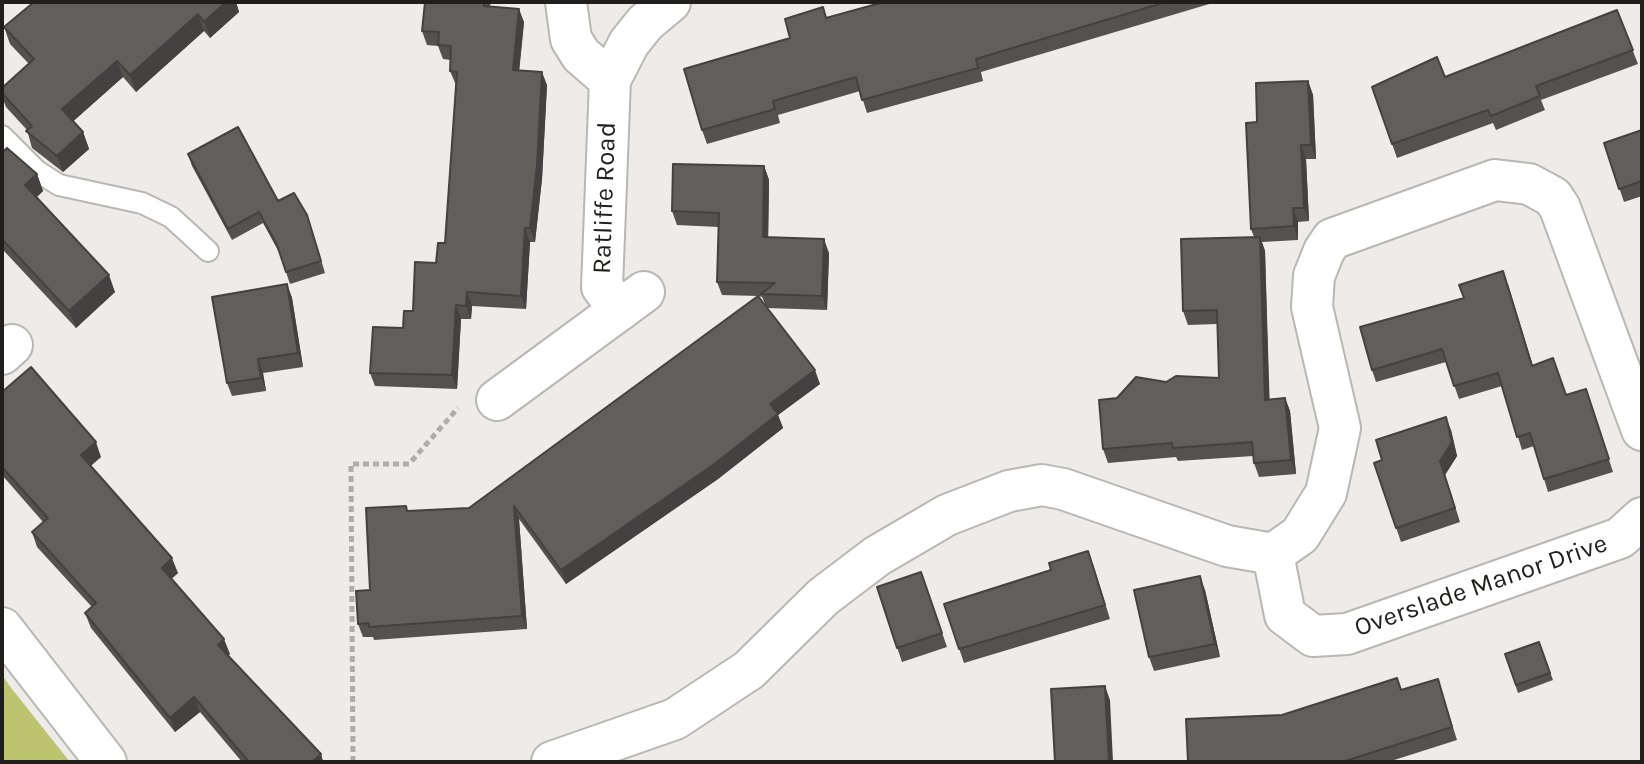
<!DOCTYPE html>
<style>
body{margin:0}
#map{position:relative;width:1644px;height:764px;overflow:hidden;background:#eeece9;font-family:Karla,sans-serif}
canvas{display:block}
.frame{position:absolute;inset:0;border:4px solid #201f1e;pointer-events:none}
</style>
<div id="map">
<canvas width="1644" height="764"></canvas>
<div class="frame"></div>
</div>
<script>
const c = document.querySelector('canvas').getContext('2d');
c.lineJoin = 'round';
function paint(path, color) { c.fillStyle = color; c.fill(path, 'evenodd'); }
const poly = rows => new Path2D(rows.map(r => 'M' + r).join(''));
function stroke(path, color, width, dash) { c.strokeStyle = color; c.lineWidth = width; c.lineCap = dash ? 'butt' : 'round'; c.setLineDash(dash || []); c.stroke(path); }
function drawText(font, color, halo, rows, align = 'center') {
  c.font = font + ' Karla,sans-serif'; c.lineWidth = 8; c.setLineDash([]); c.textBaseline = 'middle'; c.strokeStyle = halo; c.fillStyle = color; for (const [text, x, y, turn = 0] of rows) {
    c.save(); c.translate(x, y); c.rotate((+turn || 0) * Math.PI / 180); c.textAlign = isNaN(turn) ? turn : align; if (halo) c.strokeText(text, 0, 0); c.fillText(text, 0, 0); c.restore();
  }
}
paint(poly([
 [2,675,12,689,70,762,2,762]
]), '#bcc46f');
const lane = poly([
 [2,136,37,171,59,185,142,203,171,217,208,251]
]);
const street = poly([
 [566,2,571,39,581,55,610,80],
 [620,310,602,287,610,80,629,43,645,23,670,2],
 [2,354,12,345],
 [497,400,644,292],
 [1273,554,1285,615,1313,636,1347,634,1620,538,1642,518],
 [2,628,106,762],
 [552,762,675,719,749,670,823,597,877,556,947,515,1009,491,1042,485,1063,489,1227,546,1273,554,1300,535,1326,493,1340,428,1312,307,1314,276,1324,251,1332,239,1495,180,1529,184,1553,197,1560,208,1642,430]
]);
stroke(lane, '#b8b7b4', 24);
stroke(street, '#b8b7b4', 44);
stroke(poly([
 [353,762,351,464,409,464,458,408]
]), '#aeadaa', 5, [6, 4]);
stroke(lane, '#fff', 20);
stroke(street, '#fff', 40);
paint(poly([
 [34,2,236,2,239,12,210,38,204,31,136,92,123,77,73,121,83,132,89,149,63,172,32,148,27,130,6,107,2,97,2,88,29,64,10,44,4,27],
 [425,2,491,2,490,6,524,22,519,70,547,85,542,179,535,242,530,242,526,309,472,306,471,319,461,319,457,389,375,386,370,373,403,328,413,311,445,243,456,85,450,71,451,60,443,59,438,46,427,45,422,31],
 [884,2,1216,2,981,72,983,81,867,113,860,91,778,115,780,123,707,144,702,130,790,38,827,18],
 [1617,10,1638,64,1541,100,1545,110,1496,130,1493,123,1397,158,1372,87,1445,77],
 [1308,81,1313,95,1316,159,1306,159,1309,221,1298,222,1298,240,1262,242,1265,251,1269,399,1285,398,1290,411,1296,474,1259,477,1254,463,1253,456,1178,461,1176,457,1108,463,1103,449,1117,398,1166,382,1219,378,1217,324,1188,325,1183,311,1254,237,1251,229],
 [1642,130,1642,196,1624,202,1604,143],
 [2,153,37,174,43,191,37,197,115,292,76,328,4,251,2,253],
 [188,154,278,201,311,227,325,273,290,284,280,254,263,223,232,240,192,166],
 [764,166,769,180,768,237,829,253,827,310,767,308,820,384,778,415,783,428,718,479,566,584,519,519,527,629,374,640,373,637,363,637,358,624,370,590,408,511,469,508,758,296,722,295,717,282,719,227,677,225,672,211],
 [758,296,762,297,766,306],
 [287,284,292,298,303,367,263,373,266,391,232,396,227,383],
 [1508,284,1533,366,1566,395,1586,389,1613,472,1548,492,1534,446,1522,450,1502,386,1459,399,1446,362,1376,382,1372,370,1464,298],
 [2,392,101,457,90,466,178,573,171,579,230,654,228,656,321,754,323,762,242,762,200,712,175,732,91,628,85,613,92,607,37,547,32,532,43,522,2,475],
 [1451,430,1457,456,1445,475,1460,522,1401,542,1374,463],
 [1093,564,1110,619,964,663,944,604],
 [921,572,947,647,902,662,877,587],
 [1205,590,1220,657,1154,671,1149,657],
 [1539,642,1553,680,1518,693,1505,654],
 [1438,679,1457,740,1388,762,1188,762,1282,715,1402,690]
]), '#53524f');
paint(poly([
 [226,2,236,2,239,12,210,38,204,22],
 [519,9,524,22,518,83,513,70],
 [198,14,204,31,136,92,130,75],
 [117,61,123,77,68,126,62,109],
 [542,72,547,85,542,179,535,242,530,228],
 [1308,81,1313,95,1316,159,1311,145],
 [83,132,89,149,63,172,57,156],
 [1301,145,1306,159,1309,221,1304,208],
 [764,166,769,180,768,250,763,237],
 [37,174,43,191,31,202,25,185],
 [1293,208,1298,222,1298,240,1294,226],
 [525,228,530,242,526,309,521,296],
 [1260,237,1265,251,1270,413,1265,400],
 [824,239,829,253,827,310,822,296],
 [109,275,115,292,76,328,69,311],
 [287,284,292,298,303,367,298,353],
 [467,292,472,306,471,319,466,306],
 [456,305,461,319,457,389,452,375],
 [258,359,263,373,266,391,261,378],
 [815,370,820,384,778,415,783,428,718,479,566,584,561,570,770,404],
 [1285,398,1290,411,1296,474,1291,460],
 [1446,417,1451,430,1457,456,1445,475,1460,522,1440,461],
 [96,442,101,457,86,470,81,455],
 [514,506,519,519,527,629,522,616],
 [172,558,178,573,167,583,162,568],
 [1200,576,1205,590,1220,657,1215,644],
 [224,639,230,654,223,660,218,645],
 [1105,686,1110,700,1113,762,1109,762],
 [194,697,200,712,175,732,170,718],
 [321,754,323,762,312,762]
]), '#434240');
const building = poly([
 [34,2,226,2,204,22,198,14,130,75,117,61,62,109,83,132,57,156,26,131,32,126,2,93,2,88,34,59,4,27,34,2],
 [425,2,484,2,484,6,519,9,513,70,542,72,537,165,530,228,525,228,521,296,467,292,466,306,456,305,452,375,370,373,373,327,403,328,404,311,413,311,415,262,436,263,438,243,445,243,457,72,450,71,451,46,438,45,439,32,422,31,425,2],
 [884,2,1166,2,976,59,978,68,862,100,856,77,773,101,775,109,702,130,684,69,790,38,785,19,823,7,826,18,884,2],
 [1617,10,1633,50,1536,86,1540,96,1491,116,1488,110,1392,144,1372,87,1437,57,1445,77,1617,10],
 [1308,81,1311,145,1301,145,1304,208,1293,208,1294,226,1251,229,1246,123,1257,122,1256,83,1308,81],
 [238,127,278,201,294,193,307,215,321,261,286,272,277,245,259,212,228,229,188,154,238,127],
 [1642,130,1642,181,1619,189,1604,143,1642,130],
 [7,148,37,174,25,185,109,275,69,311,2,239,2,153,7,148],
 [673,164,764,166,763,237,824,239,822,296,761,294,775,283,717,282,719,213,672,211,673,164],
 [1260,237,1265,400,1285,398,1291,460,1254,463,1252,442,1173,448,1172,443,1103,449,1099,400,1117,398,1136,377,1166,382,1176,376,1219,378,1217,310,1183,311,1181,239,1260,237],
 [1503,271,1532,366,1553,358,1566,395,1586,389,1609,459,1544,479,1530,433,1517,437,1498,373,1454,386,1442,349,1372,370,1360,327,1464,298,1459,285,1503,271],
 [287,284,298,353,258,359,261,378,227,383,212,297,287,284],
 [758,296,815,370,770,404,778,414,713,465,561,570,514,506,522,616,369,627,369,623,358,624,356,591,370,590,366,508,406,506,407,511,469,508,758,296],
 [31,367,96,442,81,455,172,558,162,568,224,639,218,645,321,754,312,762,249,762,194,697,170,718,85,613,96,603,32,532,48,518,2,467,2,392,31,367],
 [1446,417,1452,442,1440,461,1455,508,1396,528,1374,463,1382,460,1376,440,1446,417],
 [1088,551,1105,605,959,649,944,604,1051,570,1049,563,1088,551],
 [921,572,942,633,897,648,877,587,921,572],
 [1200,576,1215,644,1149,657,1134,590,1200,576],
 [1539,642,1550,673,1516,685,1505,654,1539,642],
 [1397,678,1401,690,1438,679,1452,727,1342,762,1188,762,1186,719,1282,715,1397,678],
 [1105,686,1109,762,1055,762,1051,689,1105,686]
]);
paint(building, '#605f5c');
stroke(building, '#434240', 2);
drawText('26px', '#201f1e', '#fff', [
 ["Ratliffe Road",605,198,-88],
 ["Overslade Manor Drive",1481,586,-19]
]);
</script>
